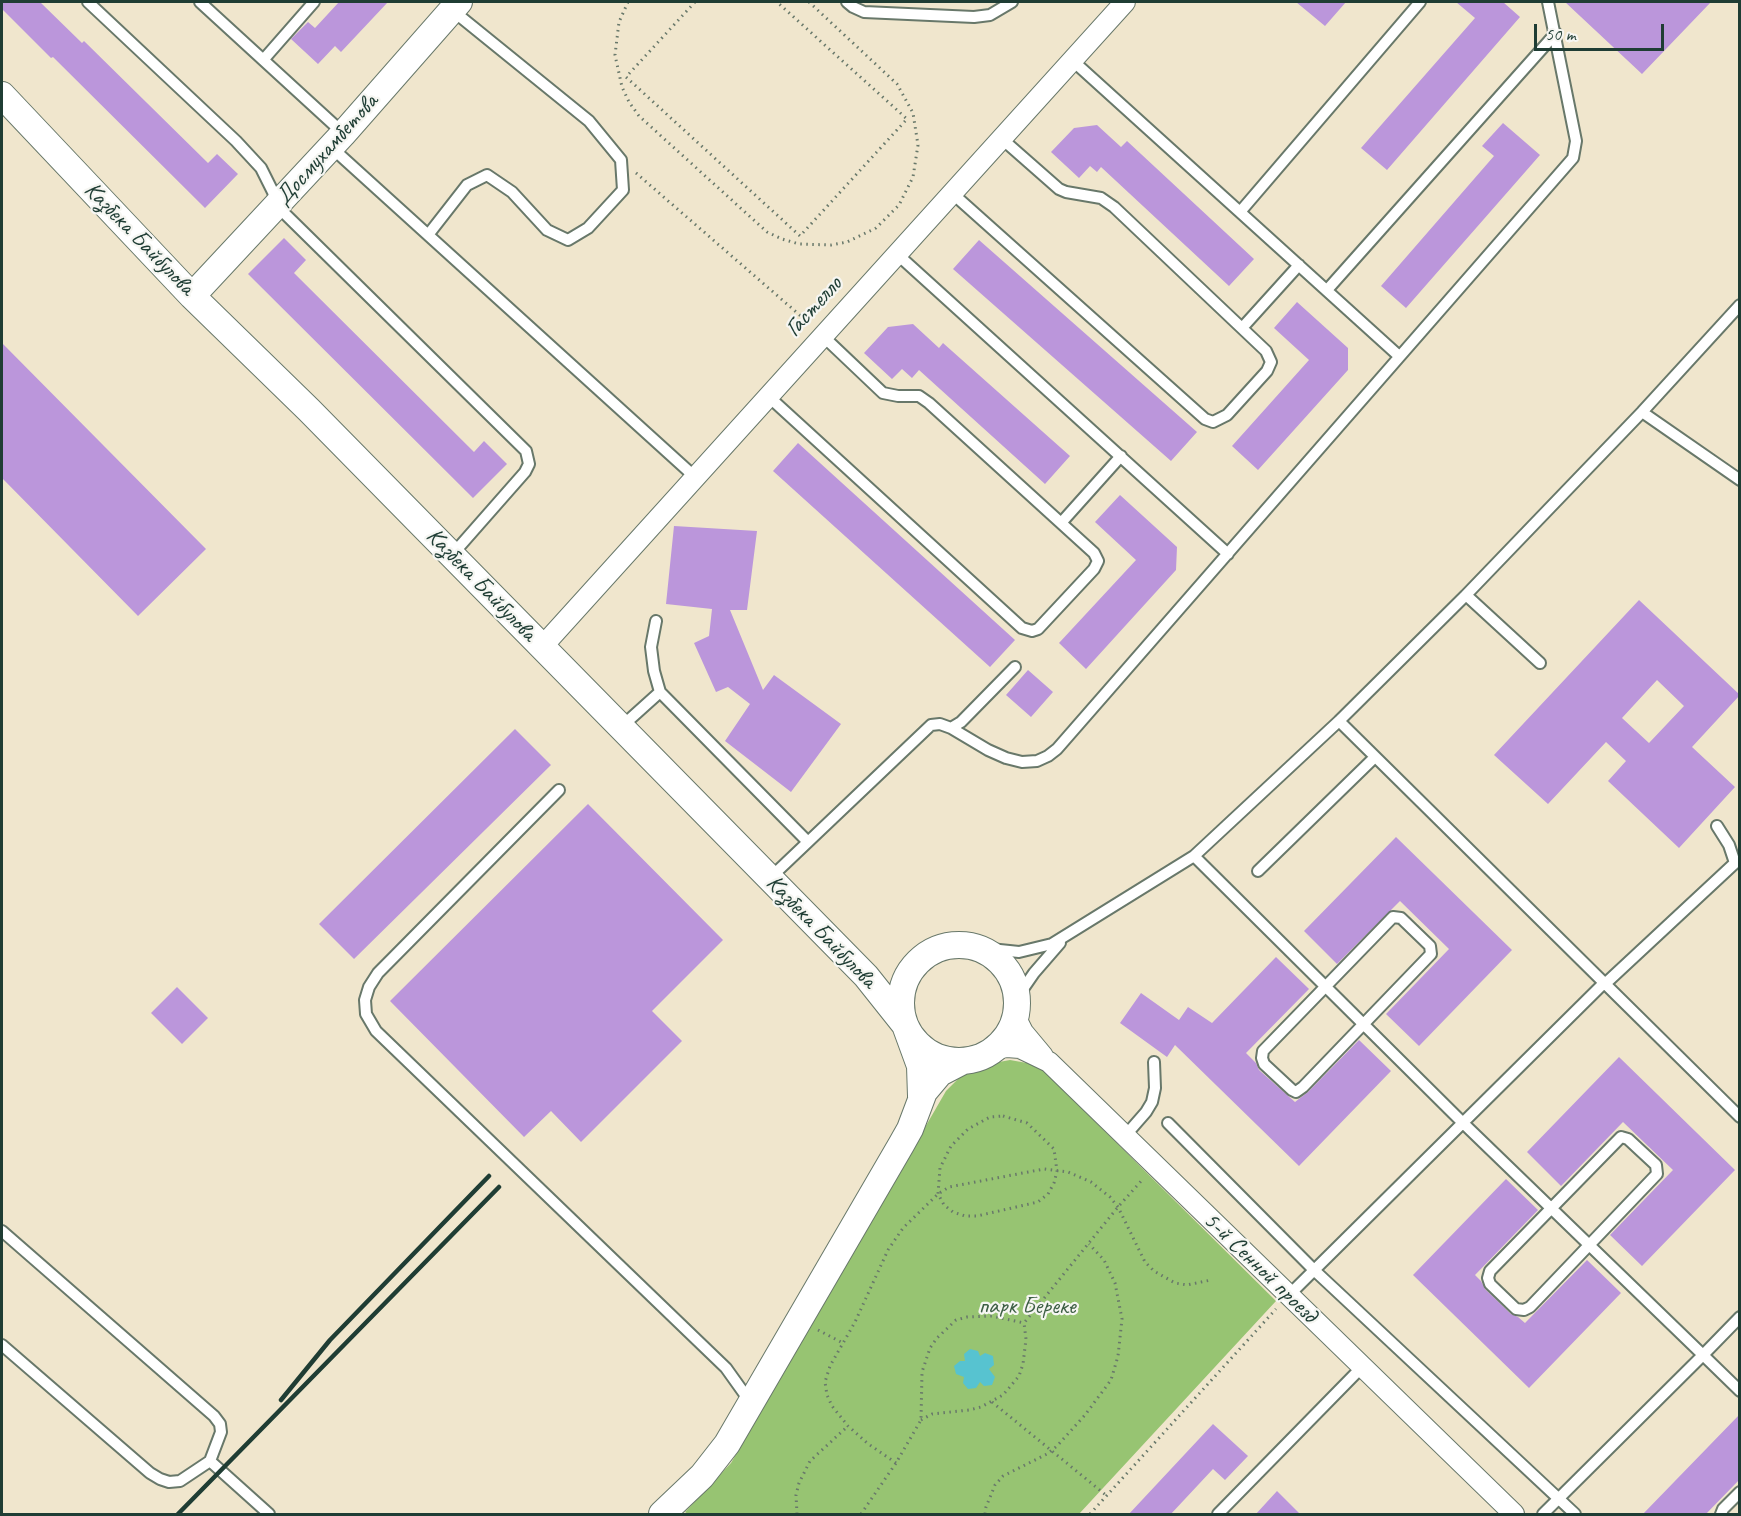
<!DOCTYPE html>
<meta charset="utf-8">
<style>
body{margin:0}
#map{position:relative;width:1741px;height:1516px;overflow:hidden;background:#f0e6cd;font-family:Caveat,sans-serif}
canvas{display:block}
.frame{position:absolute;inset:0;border:3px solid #1f3d34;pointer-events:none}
.scale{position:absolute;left:1534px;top:24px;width:130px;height:27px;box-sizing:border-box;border:3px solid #1f3d34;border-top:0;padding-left:8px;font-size:18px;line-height:21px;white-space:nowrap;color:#1f3d34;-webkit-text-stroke:4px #f6f6f2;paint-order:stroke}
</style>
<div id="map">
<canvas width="1741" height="1516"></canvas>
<div class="frame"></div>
<div class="scale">50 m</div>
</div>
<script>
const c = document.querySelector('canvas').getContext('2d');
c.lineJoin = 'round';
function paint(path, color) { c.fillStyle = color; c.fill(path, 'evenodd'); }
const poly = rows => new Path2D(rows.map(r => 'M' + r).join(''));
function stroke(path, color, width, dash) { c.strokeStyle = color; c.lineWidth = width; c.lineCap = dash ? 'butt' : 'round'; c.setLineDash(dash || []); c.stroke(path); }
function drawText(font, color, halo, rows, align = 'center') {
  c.font = font + ' Caveat,sans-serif'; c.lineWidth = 4.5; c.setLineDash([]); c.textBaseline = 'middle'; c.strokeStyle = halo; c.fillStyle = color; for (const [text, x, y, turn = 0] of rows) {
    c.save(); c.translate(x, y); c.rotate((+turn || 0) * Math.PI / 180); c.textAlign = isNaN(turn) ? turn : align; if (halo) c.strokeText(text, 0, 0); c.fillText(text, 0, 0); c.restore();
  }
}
paint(poly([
 [1010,1060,1038,1065,1276,1301,1079,1514,688,1514,685,1512,731,1463,946,1091,963,1074,983,1065]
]), '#97c472');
paint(poly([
 [970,1349,978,1351,980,1356,985,1353,993,1356,994,1365,989,1369,995,1377,992,1385,984,1386,980,1382,976,1388,968,1389,963,1383,964,1377,956,1374,954,1366,960,1361,965,1361,964,1354]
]), '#57c3d0');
paint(poly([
 [2,2,40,2,82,43,84,41,208,163,217,154,238,174,205,208,53,57,51,58,2,9],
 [339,2,388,2,341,52,335,46,318,64,291,39,308,22,315,28],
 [1296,2,1346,2,1325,26],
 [1456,2,1503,2,1520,17,1387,170,1361,148,1475,18],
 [1565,2,1711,2,1642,74],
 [1503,123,1540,155,1406,308,1381,286,1494,156,1482,146],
 [1097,125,1121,147,1127,141,1254,259,1229,286,1101,167,1097,172,1090,166,1079,178,1051,152,1074,128],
 [284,238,306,260,294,273,474,452,484,441,507,464,473,498,248,274],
 [979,240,1197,432,1171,461,953,269],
 [1297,302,1348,348,1348,370,1258,470,1232,446,1309,360,1274,328],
 [913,324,939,348,943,343,1070,456,1045,484,919,370,912,378,902,369,892,379,864,353,888,327],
 [2,343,206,549,138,616,2,478],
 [798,443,1015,640,990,667,773,471],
 [1120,495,1177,547,1176,570,1086,669,1059,643,1136,560,1095,522],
 [674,526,757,531,747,610,730,610,763,690,774,675,841,724,791,792,725,741,750,704,728,687,716,692,694,643,709,636,712,609,666,604],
 [1639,600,1740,695,1692,747,1735,787,1679,848,1608,781,1626,761,1606,742,1548,804,1494,755],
 [1657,680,1684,706,1649,743,1622,718],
 [1028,670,1053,692,1031,717,1006,695],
 [515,729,551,765,354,959,319,924],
 [588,804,723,940,652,1011,682,1041,581,1142,551,1111,524,1137,390,1001],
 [1396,837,1512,950,1419,1046,1386,1014,1449,949,1400,901,1337,964,1304,931],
 [1276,957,1309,989,1246,1053,1256,1063,1259,1070,1295,1102,1308,1092,1359,1040,1391,1071,1299,1166,1175,1045,1167,1057,1120,1023,1141,993,1179,1020,1188,1007,1212,1023],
 [177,987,208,1018,182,1044,151,1013],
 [1619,1057,1735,1170,1642,1266,1610,1235,1673,1170,1623,1122,1561,1186,1527,1152],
 [1506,1179,1538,1210,1475,1275,1481,1281,1485,1289,1511,1314,1518,1317,1525,1323,1587,1260,1621,1293,1529,1388,1413,1275],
 [1740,1414,1740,1479,1705,1515,1642,1515],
 [1213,1424,1248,1456,1225,1480,1213,1469,1170,1515,1128,1515],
 [1277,1491,1301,1515,1255,1515]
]), '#bb96db');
const service = poly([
 [88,2,236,141,261,168,273,192,277,206,526,451,529,464,525,472,452,555],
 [200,2,343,133],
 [847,2,853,7,864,12,974,17,990,15,1012,2],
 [264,59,314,2],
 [1072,60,1399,356],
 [331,147,695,477],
 [952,193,1205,419,1213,422,1227,415,1267,371,1271,362,1266,351,1114,207,1101,198,1066,192,1059,189,1001,138],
 [1240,212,1420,2],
 [428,235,467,185,487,175,512,192,547,230,568,240,588,228,623,190,621,160,589,121,452,10],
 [897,254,1228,554],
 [1327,290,1556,33],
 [1242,328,1299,265],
 [768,396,1022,628,1032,631,1038,629,1094,569,1098,561,1094,553,929,403,919,396,898,396,883,393,823,336],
 [1642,412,1740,480],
 [1061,523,1121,456],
 [1466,595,1540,663],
 [656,621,651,647,654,671,660,692],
 [1339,721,1740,1117],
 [620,728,660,692,807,841],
 [951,728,961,722,1015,667],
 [559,790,378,973,369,987,365,1000,366,1014,376,1031,726,1368,751,1403],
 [1194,856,1462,1122,1703,1355,1543,1514],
 [1258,871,1375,757],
 [769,879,931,725,940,724,951,728,988,750,1006,758,1022,762,1037,761,1048,756,1057,749,1573,158,1576,141,1548,2],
 [1393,917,1401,918,1430,946,1431,954,1303,1087,1296,1092,1292,1090,1264,1064,1262,1058,1263,1051,1393,917],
 [971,947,1019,952,1052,944,1194,856,1339,721,1466,595,1642,412,1740,305],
 [1606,983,1735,863,1729,845,1717,826],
 [1016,999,1034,973,1060,943],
 [1168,1123,1314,1270,1575,1514],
 [1125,1136,1146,1112,1152,1102,1155,1088,1154,1062],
 [1621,1137,1628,1139,1656,1165,1657,1174,1530,1307,1524,1310,1516,1309,1490,1284,1488,1278,1490,1271,1621,1137],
 [2,1231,214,1416,220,1424,221,1432,210,1461,269,1514],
 [1288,1296,1605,982],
 [1740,1317,1703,1355,1740,1391],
 [2,1345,150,1473,160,1479,169,1482,180,1481,210,1461],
 [1218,1514,1362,1367],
 [1721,1514,1723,1509,1740,1492]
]);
const minor = poly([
 [541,648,1125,2],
 [1015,1016,1023,1032,1043,1056],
 [994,1049,1007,1047,1020,1048,1049,1062,1514,1514]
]);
const tertiary = poly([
 [2,95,192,296,309,410,866,976,905,1025,920,1066,921,1096],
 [192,296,343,134,459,2],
 '901 1003a58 58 0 1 1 116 0a58 58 0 1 1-116 0Z',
 [662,1514,702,1476,727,1444,901,1145,910,1129,924,1092,940,1073,963,1061]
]);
stroke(service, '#68786a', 14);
stroke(minor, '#68786a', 22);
stroke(tertiary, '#68786a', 28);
stroke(poly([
 [628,2,619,22,615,55,622,87,629,102,639,116,767,232,782,239,799,244,831,245,847,242,876,228,899,205,913,177,918,145,913,113,897,84,809,2],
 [695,2,626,77,800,236,907,119,777,2],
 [636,173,810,324],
 [1003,1116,1027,1123,1054,1149,1057,1171,1054,1183,1048,1194,1038,1202,977,1216,965,1216,953,1212,944,1205,938,1194,940,1168,951,1146,968,1129,990,1117,1003,1116],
 [818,1330,843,1343],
 [992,1402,1107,1496],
 [921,1420,932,1414,969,1410,981,1407,1003,1395,1019,1376,1023,1364,1026,1339,1024,1323,1118,1207,1143,1179],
 [896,1463,867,1443,848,1426,832,1406,827,1395,825,1382,830,1366,855,1322,888,1250,903,1228,938,1194,949,1187,1044,1169,1068,1172,1091,1182,1110,1197,1118,1207,1145,1262,1154,1271,1175,1283,1187,1285,1211,1280],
 [797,1514,796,1495,799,1483,810,1461,848,1426],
 [861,1514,896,1463,921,1420,922,1372,930,1348,937,1338,956,1320,967,1317,992,1316,1024,1323],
 [985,1514,986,1507,995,1485,1003,1476,1047,1454,1057,1446,1085,1415,1111,1380,1118,1356,1122,1319,1115,1283,1104,1260,1089,1244],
 [1090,1514,1276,1309]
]), '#68786a', 3, [1.5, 4.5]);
stroke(service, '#fff', 10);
stroke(minor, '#fff', 20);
stroke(tertiary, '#fff', 26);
stroke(poly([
 [281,1400,330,1340,489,1176],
 [178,1514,499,1187]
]), '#1f3d34', 4.5);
drawText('24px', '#1f3d34', '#f6f6f2', [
 ["Досмухамбетова",327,150,-48],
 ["Казбека Байбулова",139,239,46],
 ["Гастелло",814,307,-48],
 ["Казбека Байбулова",481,585,46],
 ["Казбека Байбулова",821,932,46],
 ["5-й Сенной проезд",1260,1268,44]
]);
drawText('24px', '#3d5f44', '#f6f6f2', [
 ["парк Береке",1027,1307]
]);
</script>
